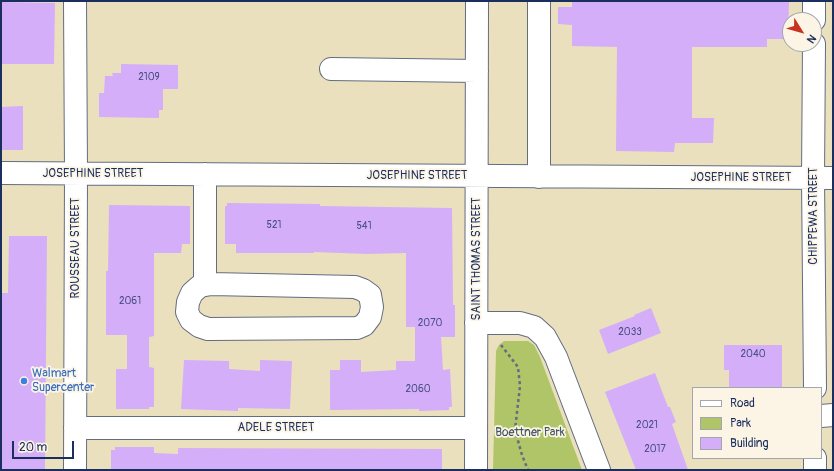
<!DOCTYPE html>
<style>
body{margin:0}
#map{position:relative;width:834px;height:471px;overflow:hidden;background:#eae0be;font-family:Pangolin,sans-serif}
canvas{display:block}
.frame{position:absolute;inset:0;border:2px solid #1b2f5e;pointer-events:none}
.legend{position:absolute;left:692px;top:387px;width:130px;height:72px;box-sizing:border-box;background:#fcf5e5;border:1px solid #a2a6af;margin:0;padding:5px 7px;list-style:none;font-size:12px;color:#1b2f5e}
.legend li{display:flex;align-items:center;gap:8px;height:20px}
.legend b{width:20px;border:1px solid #a2a6af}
.north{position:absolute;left:782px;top:12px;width:40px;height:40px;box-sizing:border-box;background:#fcf5e5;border:1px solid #a2a6af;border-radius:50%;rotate:127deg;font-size:11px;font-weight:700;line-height:16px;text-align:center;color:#1b2f5e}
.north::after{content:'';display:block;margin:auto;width:14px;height:18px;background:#c8321e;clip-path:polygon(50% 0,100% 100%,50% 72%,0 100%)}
.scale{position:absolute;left:12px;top:441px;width:62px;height:18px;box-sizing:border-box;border:2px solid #1b2f5e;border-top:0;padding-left:5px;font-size:12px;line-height:14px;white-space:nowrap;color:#1b2f5e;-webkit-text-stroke:3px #fcf5e5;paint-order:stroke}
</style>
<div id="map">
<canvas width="834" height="471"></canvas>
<div class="frame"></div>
<ul class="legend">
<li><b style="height:5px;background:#fff"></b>Road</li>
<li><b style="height:11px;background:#b0c468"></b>Park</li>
<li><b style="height:11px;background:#d4aef8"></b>Building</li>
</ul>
<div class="north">N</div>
<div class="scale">20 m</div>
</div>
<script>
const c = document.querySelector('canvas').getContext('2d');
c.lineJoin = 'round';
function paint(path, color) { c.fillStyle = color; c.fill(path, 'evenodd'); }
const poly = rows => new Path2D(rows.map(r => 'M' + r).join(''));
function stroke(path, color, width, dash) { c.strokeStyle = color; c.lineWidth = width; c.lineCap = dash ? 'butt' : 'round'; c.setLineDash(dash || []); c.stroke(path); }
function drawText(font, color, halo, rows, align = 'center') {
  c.font = font + ' Pangolin,sans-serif'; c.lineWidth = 3.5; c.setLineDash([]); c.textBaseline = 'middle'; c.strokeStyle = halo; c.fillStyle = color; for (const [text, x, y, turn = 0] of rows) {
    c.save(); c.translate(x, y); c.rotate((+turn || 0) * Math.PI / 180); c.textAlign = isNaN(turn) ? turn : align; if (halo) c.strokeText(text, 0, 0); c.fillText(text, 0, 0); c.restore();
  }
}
paint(poly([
 [504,341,528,341,534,345,540,357,582,470,493,470,496,351,499,345]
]), '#b0c468');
paint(poly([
 [572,1,789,1,788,39,767,39,767,47,692,47,692,118,714,118,713,143,675,143,674,152,616,151,617,47,572,46,572,25,558,24,558,7,572,7],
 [1,2,55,3,54,64,1,64],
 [121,64,178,65,178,89,163,89,163,110,159,110,159,118,99,117,99,93,104,93,105,76,113,76,112,73,121,73],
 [23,106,23,150,1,150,1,107],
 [227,203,320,204,320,206,452,208,453,305,455,305,455,337,441,337,443,370,450,369,452,407,449,407,449,410,419,411,419,409,330,410,330,370,340,370,340,360,361,360,361,372,396,370,396,361,415,361,415,327,406,327,406,253,367,254,314,252,314,253,236,253,236,244,225,244,225,206,227,206],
 [109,205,190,206,190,244,182,244,181,253,154,253,154,336,149,337,149,367,154,368,154,407,149,407,149,409,116,409,116,369,127,369,127,335,106,335,106,271,108,271],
 [9,236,47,236,45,470,1,470,1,293,8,293],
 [651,308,661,333,608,354,599,330,635,316,634,315],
 [724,345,782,345,782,388,729,388,729,370,724,370],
 [184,360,229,361,229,369,260,371,260,360,292,361,290,409,238,408,238,411,181,409],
 [655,373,668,407,670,407,676,422,672,424,688,470,636,470,605,392],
 [115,447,154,447,154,453,178,454,178,448,442,449,442,470,111,470,111,450,115,450]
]), '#d4aef8');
const minor = poly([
 [539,1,539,177],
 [814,20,814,1],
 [814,44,813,178,815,388],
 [331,69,477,71],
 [1,173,833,178],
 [205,174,205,285],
 [211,284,355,287,363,290,370,295,372,307,370,317,364,325,357,328,208,329,199,326,191,320,187,312,188,302,192,293,200,286,211,284],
 [476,323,520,323,534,327,545,337,556,357,599,470],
 [821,416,833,415],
 [75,428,476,428],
 [75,470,76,173,75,1],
 [476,470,477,1],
 [815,470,815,458]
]);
stroke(minor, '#636d80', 24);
stroke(poly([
 [501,345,518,367,520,386,515,430,522,455,528,470]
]), '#636d80', 2.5, [3, 3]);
stroke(minor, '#fff', 22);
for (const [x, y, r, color] of [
 [24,381,4,"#3f7fe0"]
]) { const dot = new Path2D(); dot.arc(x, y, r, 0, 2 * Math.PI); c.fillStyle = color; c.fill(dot); stroke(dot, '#fcf5e5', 1.5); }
drawText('10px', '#494f84', null, [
 ["2109",149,77],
 ["521",274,225],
 ["541",364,226],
 ["2061",130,301],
 ["2070",430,323],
 ["2033",630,332],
 ["2040",753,354],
 ["2060",418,389],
 ["2021",647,425],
 ["2017",655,449]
]);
drawText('12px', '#1b2f5e', '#fcf5e5', [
 ["JOSEPHINE STREET",93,174],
 ["JOSEPHINE STREET",417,176],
 ["JOSEPHINE STREET",741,178],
 ["CHIPPEWA STREET",814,216,-90],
 ["ROUSSEAU STREET",76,248,-90],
 ["SAINT THOMAS STREET",477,259,-90],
 ["ADELE STREET",276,428]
]);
drawText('12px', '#366cbe', '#fcf5e5', [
 ["Walmart",32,374],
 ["Supercenter",32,388]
], 'left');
drawText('12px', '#405460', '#fcf5e5', [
 ["Boettner Park",530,433]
]);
</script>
